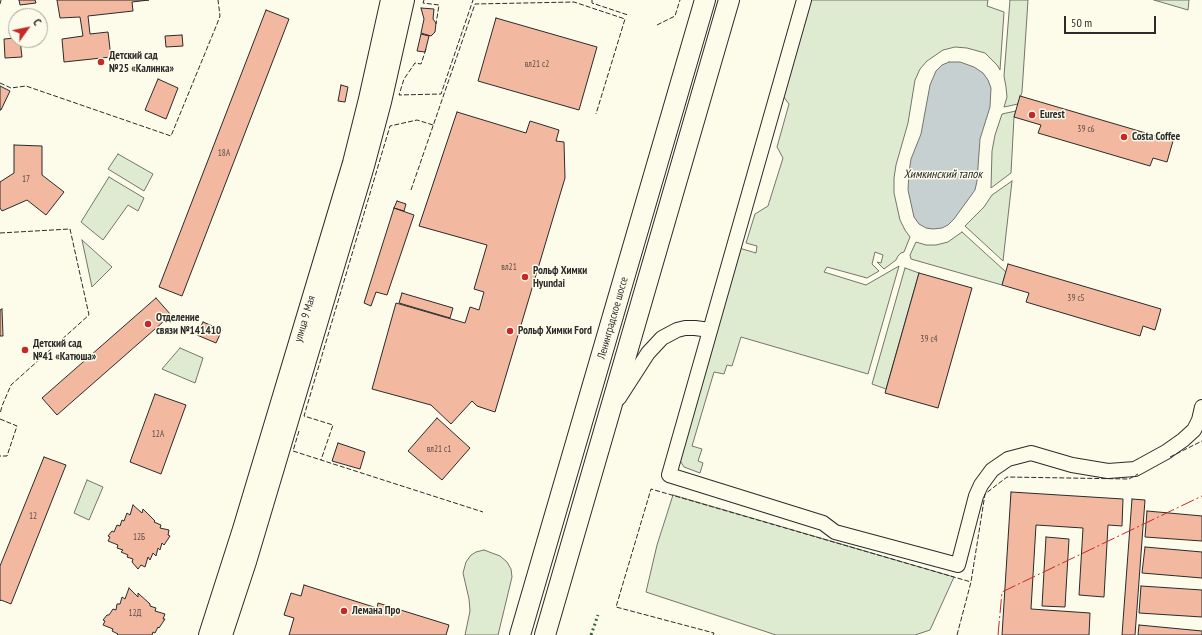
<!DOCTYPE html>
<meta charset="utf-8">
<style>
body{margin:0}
#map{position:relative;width:1202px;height:635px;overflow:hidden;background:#fdfbea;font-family:"PT Sans Narrow",sans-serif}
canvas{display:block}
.north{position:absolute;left:8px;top:8px;width:40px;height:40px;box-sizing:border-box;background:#fdfbea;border:1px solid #a9a89e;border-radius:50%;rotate:57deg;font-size:11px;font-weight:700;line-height:16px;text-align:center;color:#2b2b2b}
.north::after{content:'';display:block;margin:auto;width:14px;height:18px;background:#c62828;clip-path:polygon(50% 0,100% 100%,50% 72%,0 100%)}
.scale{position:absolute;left:1064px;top:16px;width:92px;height:18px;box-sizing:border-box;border:2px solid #2b2b2b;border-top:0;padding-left:5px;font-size:12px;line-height:14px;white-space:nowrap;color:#2b2b2b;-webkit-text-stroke:3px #fdfbea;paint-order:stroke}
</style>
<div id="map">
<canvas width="1202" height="635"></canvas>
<div class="north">С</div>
<div class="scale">50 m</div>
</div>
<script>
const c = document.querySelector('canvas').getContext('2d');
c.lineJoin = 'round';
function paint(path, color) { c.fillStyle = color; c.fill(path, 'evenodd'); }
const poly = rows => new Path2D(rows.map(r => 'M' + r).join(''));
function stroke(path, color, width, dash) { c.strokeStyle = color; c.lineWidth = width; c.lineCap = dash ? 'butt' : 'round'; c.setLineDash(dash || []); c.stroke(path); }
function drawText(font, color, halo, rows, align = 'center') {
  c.font = font + ' "PT Sans Narrow",sans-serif'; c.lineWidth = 3; c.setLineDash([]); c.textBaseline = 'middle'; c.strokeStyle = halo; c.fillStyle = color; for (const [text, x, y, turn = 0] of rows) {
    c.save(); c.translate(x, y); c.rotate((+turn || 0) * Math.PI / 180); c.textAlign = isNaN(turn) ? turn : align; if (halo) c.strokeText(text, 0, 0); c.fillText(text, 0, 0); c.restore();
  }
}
const green = poly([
 [811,0,988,0,987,6,1004,12,1000,70,997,65,985,53,967,48,955,47,943,50,927,61,920,69,915,80,908,123,896,165,894,178,894,193,900,220,905,230,910,237,904,252,901,253,898,256,896,260,884,269,877,262,881,263,883,255,875,252,872,264,879,271,867,278,827,267,824,272,866,285,899,266,868,374,741,337,732,366,727,365,724,374,714,372,692,446,702,449,698,461,703,463,700,473,684,467,679,459,739,248,756,253,757,246,746,243,755,214,768,206,783,158,777,147,789,104,783,96,811,0],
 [1010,0,1028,0,1022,92,1018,104,1004,107,1007,97,1006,87,1004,76,1010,0],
 [1154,0,1189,0,1188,10,1154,0],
 [1016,111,1014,117,1011,173,991,188,992,151,995,135,1002,114,1016,111],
 [118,154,153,174,144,191,108,169,118,154],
 [109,177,144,198,138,211,128,205,103,240,81,222,109,177],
 [1012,181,1003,261,965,226,984,207,992,195,1012,181],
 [962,232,1006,272,1002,285,911,259,910,255,916,242,926,245,936,245,948,242,962,232],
 [82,240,112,267,92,287,82,240],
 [905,268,919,273,886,389,872,384,905,268],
 [180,348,203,358,195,383,162,369,180,348],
 [87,480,103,487,89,520,74,513,87,480],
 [673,495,954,577,930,630,915,635,776,635,646,592,657,545,673,495],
 [484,550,500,556,507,562,511,569,512,577,498,635,465,635,470,611,469,599,463,573,466,562,471,555,476,552,484,550]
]);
paint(green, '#deebd1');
stroke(green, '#74746e', 1);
const water = poly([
 [949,62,960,62,974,67,983,73,988,80,991,88,990,107,980,139,977,181,975,190,954,219,948,225,942,228,933,229,926,228,919,224,914,217,908,190,909,172,911,159,921,134,930,85,936,71,942,65,949,62]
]);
paint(water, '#c7d0d0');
stroke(water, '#74746e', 1);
const building = poly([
 [19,0,35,0,36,3,20,5,19,0],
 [57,0,149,0,132,2,133,11,88,16,90,34,108,32,111,57,64,62,62,39,83,36,80,17,60,18,57,0],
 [421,8,434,9,433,19,436,23,435,32,431,36,421,33,424,19,421,8],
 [266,10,289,19,182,296,159,287,266,10],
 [496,18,597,47,579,110,478,81,496,18],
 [421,34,429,36,425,52,417,51,421,34],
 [182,35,183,46,166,47,165,36,182,35],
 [16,38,16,40,20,40,22,57,5,58,4,39,16,38],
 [158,79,178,88,166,119,145,110,158,79],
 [341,85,348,87,345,102,338,101,341,85],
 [0,86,10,91,1,110,0,110,0,86],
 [1020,96,1173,141,1167,162,1153,158,1150,166,1038,133,1041,125,1014,117,1020,96],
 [457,112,526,133,530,121,559,130,556,141,564,142,565,178,495,412,477,406,472,401,451,424,431,405,372,389,396,303,465,323,470,307,479,310,484,292,474,289,487,245,419,226,457,112],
 [14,145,42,146,42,175,64,192,46,215,27,200,2,211,0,208,0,182,14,173,14,145],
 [397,201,406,204,404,211,394,208,397,201],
 [394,208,414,215,387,295,376,292,371,306,364,303,394,208],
 [1008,264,1161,309,1155,330,1143,326,1140,336,1026,302,1029,293,1002,285,1008,264],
 [919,273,972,288,938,408,885,393,919,273],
 [402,293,453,308,450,318,399,303,402,293],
 [156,298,171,315,57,415,42,398,156,298],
 [2,309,3,336,0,336,0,310,2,309],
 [203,322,222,330,216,343,197,335,203,322],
 [155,394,186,405,161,474,130,462,155,394],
 [437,418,470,448,442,480,408,451,437,418],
 [338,443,365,452,360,469,332,461,338,443],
 [44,457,66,465,11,604,1,600,0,601,0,566,44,457],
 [1011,492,1123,499,1122,526,1108,525,1104,597,1079,595,1083,528,1036,525,1031,609,1090,613,1089,635,1002,635,1011,492],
 [1132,499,1145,500,1135,635,1122,635,1132,499],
 [133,505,142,513,143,509,155,521,154,522,161,525,160,528,169,530,168,535,170,536,164,545,162,543,160,550,158,548,156,556,153,553,150,560,148,557,145,567,141,565,138,569,132,562,133,559,127,557,128,555,121,552,123,550,117,548,118,545,108,541,110,537,108,536,112,531,114,532,117,525,120,526,122,520,124,521,127,513,130,515,133,505],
 [1147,511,1202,516,1202,541,1145,537,1147,511],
 [1046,537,1069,539,1065,607,1042,606,1046,537],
 [1145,547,1202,552,1202,578,1142,573,1145,547],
 [304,585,377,608,378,603,449,625,446,635,289,635,294,618,284,615,291,593,301,596,304,585],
 [1141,586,1202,590,1202,617,1139,613,1141,586],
 [129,588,138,597,138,593,150,604,150,606,156,608,155,611,165,614,163,619,165,619,159,628,158,627,155,633,153,632,152,635,117,635,118,634,112,631,113,629,103,625,105,621,103,620,107,615,109,615,113,609,116,610,117,604,120,604,122,597,125,599,129,588],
 [1139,625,1202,631,1202,635,1138,635,1139,625]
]);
paint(building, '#f2b8a0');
stroke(building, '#2b2b2b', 1);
const minor = poly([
 [804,0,669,475,823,523,835,532,958,565,976,496,981,485,992,470,1008,459,1031,453,1072,465,1108,471,1135,469,1166,452,1183,440,1194,430,1199,420,1202,407],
 [619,398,648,353,662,338,677,330,685,328,695,328,710,330]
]);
const major = poly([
 [208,635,242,529,352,163,368,99,390,0],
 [223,635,247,562,365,166,382,102,405,0]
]);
const highway = poly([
 [520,635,705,0],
 [545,635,729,0]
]);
stroke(minor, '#2b2b2b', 16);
stroke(major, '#2b2b2b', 20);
stroke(highway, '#2b2b2b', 22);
stroke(minor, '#fdfbea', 14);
stroke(major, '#fdfbea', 18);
stroke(highway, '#fdfbea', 20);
stroke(poly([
 [591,635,598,615]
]), '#34623c', 3, [2, 3]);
stroke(poly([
 [424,0,423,3,439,5,436,24],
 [592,0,592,3,628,15],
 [0,4,1,0],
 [657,25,675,16,680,0],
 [426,49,421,64,415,63,404,79,399,95,441,94,473,0],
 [0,83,11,88,26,86,171,136,217,24,220,16,218,0],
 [433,125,417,120,390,126,304,416,333,425,321,460,483,512],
 [411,190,475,4,574,2,625,19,596,114],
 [0,233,70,229,89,315,11,385,2,406,0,414],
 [0,419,17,426,7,456,0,456],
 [299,431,293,451,321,460],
 [1170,457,1202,441],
 [713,635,714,633,616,607,651,489,971,582],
 [957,635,971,582,985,494,1007,477,1129,479,1138,474]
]), '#2b2b2b', 1, [5, 2]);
stroke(poly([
 [998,635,1002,592,1202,496]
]), '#c62828', 1, [14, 3, 2, 3]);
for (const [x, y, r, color] of [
 [101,62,4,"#c62828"],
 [1032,115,4,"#c62828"],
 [1124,137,4,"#c62828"],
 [525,277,4,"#c62828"],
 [148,324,4,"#c62828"],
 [510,331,4,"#c62828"],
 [25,350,4,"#c62828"],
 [344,611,4,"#c62828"]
]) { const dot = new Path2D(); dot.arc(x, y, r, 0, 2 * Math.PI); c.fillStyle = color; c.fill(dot); stroke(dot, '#fdfbea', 1.5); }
drawText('9px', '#5d4e48', null, [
 ["вл21 с2",537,64],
 ["39 с6",1086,129],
 ["18А",224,153],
 ["17",26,179],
 ["вл21",509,267],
 ["39 с5",1076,298],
 ["39 с4",929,339],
 ["12А",158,434],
 ["вл21 с1",439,449],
 ["12",33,516],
 ["12Б",139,537],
 ["12Д",135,613]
]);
drawText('bold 11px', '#2b2b2b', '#fdfbea', [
 ["Детский сад",109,56],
 ["№25 «Калинка»",109,69],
 ["Eurest",1040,115],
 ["Costa Coffee",1132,137],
 ["Рольф Химки",533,271],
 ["Hyundai",533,284],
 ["Отделение",156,318],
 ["связи №141410",156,331],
 ["Рольф Химки Ford",518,331],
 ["Детский сад",33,344],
 ["№41 «Катюша»",33,357],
 ["Лемана Про",352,611]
], 'left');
drawText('11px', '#2b2b2b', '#fdfbea', [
 ["Ленинградское шоссе",613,318,-74],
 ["улица 9 Мая",305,319,-73]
]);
drawText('italic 12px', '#2b2b2b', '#fdfbea', [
 ["Химкинский тапок",943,175]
]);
</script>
